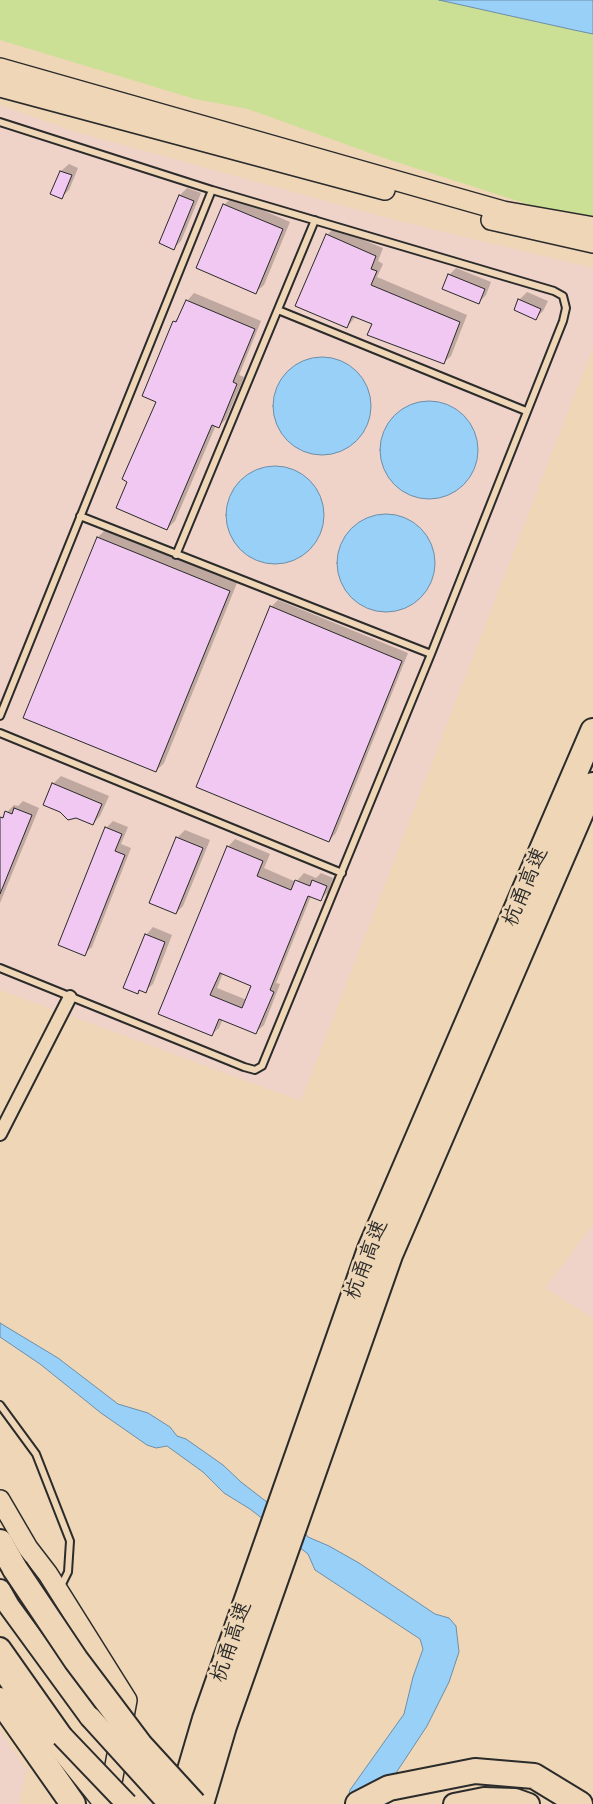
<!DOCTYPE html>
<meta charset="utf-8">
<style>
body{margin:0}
canvas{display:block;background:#eed6b6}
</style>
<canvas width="593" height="1804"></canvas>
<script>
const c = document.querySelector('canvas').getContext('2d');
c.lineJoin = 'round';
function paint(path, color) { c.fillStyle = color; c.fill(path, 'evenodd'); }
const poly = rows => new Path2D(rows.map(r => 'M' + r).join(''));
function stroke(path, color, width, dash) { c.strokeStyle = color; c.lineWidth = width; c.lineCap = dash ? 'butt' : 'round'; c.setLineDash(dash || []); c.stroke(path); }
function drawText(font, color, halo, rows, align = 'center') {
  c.font = font + ' Itim,"LXGW WenKai TC",sans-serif'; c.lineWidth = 5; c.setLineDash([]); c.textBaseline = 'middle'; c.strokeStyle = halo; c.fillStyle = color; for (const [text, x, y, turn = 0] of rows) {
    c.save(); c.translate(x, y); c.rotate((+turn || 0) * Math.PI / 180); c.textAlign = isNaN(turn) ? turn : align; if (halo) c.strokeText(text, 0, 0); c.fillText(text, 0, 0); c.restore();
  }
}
paint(poly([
 [0,105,76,132,395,220,593,268,593,347,301,1101,0,990],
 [593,1225,593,1318,545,1288],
 [0,1730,27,1770,19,1804,0,1804]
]), '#efd2c8');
paint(poly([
 [0,0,439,0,593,34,593,218,543,209,381,157,248,109,195,99,0,40]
]), '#cbe095');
const water = poly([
 [439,0,593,0,593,34,574,30,439,0],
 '273 406a49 49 0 1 1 98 0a49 49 0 1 1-98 0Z',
 '380 450a49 49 0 1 1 98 0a49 49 0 1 1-98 0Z',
 '226 515a49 49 0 1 1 98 0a49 49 0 1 1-98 0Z',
 '337 563a49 49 0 1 1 98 0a49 49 0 1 1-98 0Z',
 [0,1323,58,1358,118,1404,148,1413,170,1427,177,1436,186,1439,223,1465,241,1482,303,1530,308,1537,329,1546,359,1563,435,1614,449,1618,456,1626,459,1652,449,1682,427,1726,396,1773,380,1804,346,1804,350,1790,404,1714,413,1677,423,1649,420,1639,315,1570,308,1554,250,1509,224,1493,203,1472,167,1446,156,1448,147,1445,101,1413,40,1364,0,1337,0,1323]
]);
paint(water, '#99d0f8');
stroke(water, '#6d8ea6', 1);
paint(poly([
 [69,164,78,168,69,190,61,198,52,194,61,171],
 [187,188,201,193,181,241,174,248,161,243,180,195],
 [232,197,290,222,264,285,256,292,224,205],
 [334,228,383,248,378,261,383,264,377,277,467,315,451,356,443,363,373,323,356,316,347,327,327,235],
 [456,268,491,282,486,295,479,302,449,275],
 [527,292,548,301,543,311,536,318,519,300],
 [194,293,261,321,239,375,244,377,226,419,219,426,216,425,175,521,167,529,129,481,157,401,144,396,175,321,181,315,187,301],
 [105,530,237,583,164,763,156,771,98,537],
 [278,600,408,653,336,833,329,841,271,607],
 [61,776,109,796,100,816,93,824,76,817,70,819,64,816,60,811,45,804,53,784],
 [23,801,39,808,0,903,0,819,14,805,18,806],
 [113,821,128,827,121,844,131,848,92,947,84,954,106,828],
 [185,830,210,840,183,906,176,913,151,903,177,838],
 [235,839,270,854,264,868,296,882,304,873,316,878,321,873,333,878,328,892,320,900,311,896,276,983,280,984,264,1025,256,1032,223,1019,219,1028,211,1035,159,1014,228,847],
 [223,973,253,985,247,1000,217,988],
 [153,927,172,935,153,984,145,991,140,989,137,992,146,935]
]), '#0003');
const building = poly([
 [60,171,72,175,62,199,50,194,60,171],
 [179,195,194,201,174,250,159,243,179,195],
 [223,204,283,229,256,294,196,268,223,204],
 [326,234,376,256,371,269,377,271,371,285,460,322,444,364,367,335,372,324,352,316,347,328,295,306,326,234],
 [448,274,485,289,479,304,442,289,448,274],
 [518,299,541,309,536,320,514,310,518,299],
 [186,300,255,329,233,382,237,384,219,428,212,425,167,530,116,508,127,482,122,479,156,402,142,396,173,321,176,322,186,300],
 [97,537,230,591,156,772,23,718,97,537],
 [270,606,402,661,329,842,196,787,270,606],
 [52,783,102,804,93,825,76,818,68,820,60,812,43,805,52,783],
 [14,808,32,815,0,894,0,817,3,818,5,811,12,814,14,808],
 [105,827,122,834,115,851,125,855,85,956,58,945,105,827],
 [176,837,203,848,176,914,149,903,176,837],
 [227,846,263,861,257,876,291,890,295,880,310,886,312,880,327,886,321,901,308,896,270,990,274,992,256,1034,219,1019,212,1036,158,1014,227,846],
 [220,973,251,986,242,1008,210,995,220,973],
 [145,934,165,942,146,993,139,990,138,994,123,988,145,934]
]);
paint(building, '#f0c8f1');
stroke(building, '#2b2b2b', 1);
const lane = poly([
 [0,122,212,190,554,291,563,296,566,308,563,321,431,654,262,1066,255,1070,244,1067,0,968],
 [278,310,526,411],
 [80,516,431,654],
 [176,555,315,220],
 [0,716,212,190],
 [0,733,342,873],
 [0,1405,36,1454,70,1541,68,1572,60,1588]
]);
const street = poly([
 [0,1134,70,997]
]);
const secondary = poly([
 [0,68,503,211,593,227],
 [0,87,385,190],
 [491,220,593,243],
 [0,1500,28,1548,48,1574,127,1700,108,1804],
 [0,1667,31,1713,104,1804]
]);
const primary = poly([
 [0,1590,9,1606,90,1717],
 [0,1648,62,1736],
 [454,1804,484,1798,515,1799,529,1804]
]);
const highway = poly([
 [0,1542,15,1569],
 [0,1700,73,1804],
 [180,1804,205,1719,370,1249,593,731],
 [201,1804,224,1726,390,1255,593,785],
 [358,1804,389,1788,475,1771,534,1776,580,1804]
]);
stroke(lane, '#2b2b2b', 10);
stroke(street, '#2b2b2b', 16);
stroke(secondary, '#2b2b2b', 22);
stroke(primary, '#2b2b2b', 24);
stroke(highway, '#2b2b2b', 28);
stroke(lane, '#eed6b6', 6);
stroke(street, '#eed6b6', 12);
stroke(secondary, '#eed6b6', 19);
stroke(primary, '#eed6b6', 20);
stroke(highway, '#eed6b6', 24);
const primaryBridge = poly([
 [90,1717,169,1804],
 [62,1736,127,1804]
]);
const highwayBridge = poly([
 [15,1569,76,1660,140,1745,194,1804]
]);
stroke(primaryBridge, '#2b2b2b', 24, []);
stroke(highwayBridge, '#2b2b2b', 28, []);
stroke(primaryBridge, '#eed6b6', 20);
stroke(highwayBridge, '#eed6b6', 24);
drawText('21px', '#2b2b2b', '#eed6b6', [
 ["杭甬高速",526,887,-67],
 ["杭甬高速",367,1260,-69],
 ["杭甬高速",232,1642,-71]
]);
</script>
